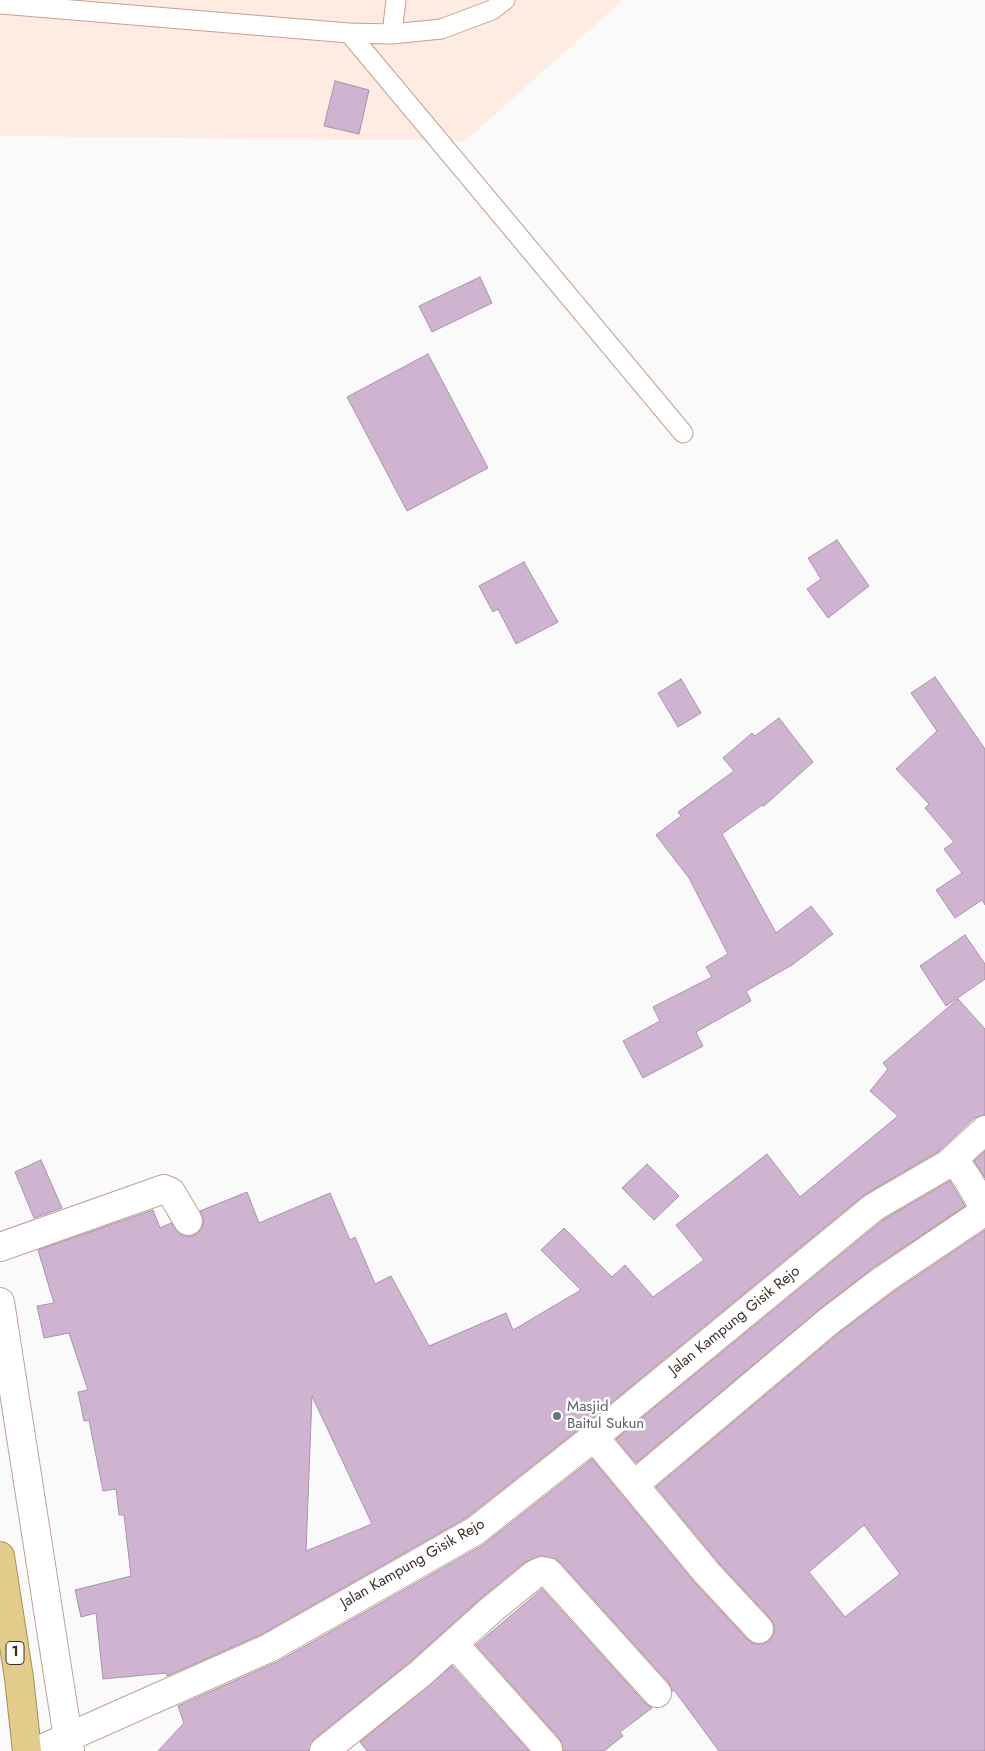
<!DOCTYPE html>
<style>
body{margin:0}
canvas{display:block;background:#fafafa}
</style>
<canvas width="985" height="1751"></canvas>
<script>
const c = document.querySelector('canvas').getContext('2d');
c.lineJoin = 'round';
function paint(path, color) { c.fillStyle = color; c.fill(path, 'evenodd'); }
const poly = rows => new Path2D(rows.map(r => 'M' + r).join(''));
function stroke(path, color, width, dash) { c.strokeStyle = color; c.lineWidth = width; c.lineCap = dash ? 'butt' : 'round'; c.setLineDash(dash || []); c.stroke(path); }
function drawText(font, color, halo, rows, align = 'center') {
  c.font = font + ' Jost,sans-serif'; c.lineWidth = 5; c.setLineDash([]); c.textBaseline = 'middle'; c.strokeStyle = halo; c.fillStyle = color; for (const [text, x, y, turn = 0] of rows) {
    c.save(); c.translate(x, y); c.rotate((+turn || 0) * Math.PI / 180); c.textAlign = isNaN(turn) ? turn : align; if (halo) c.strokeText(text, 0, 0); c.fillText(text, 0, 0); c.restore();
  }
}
paint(poly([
 [0,0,623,0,465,141,0,136]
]), '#feece2');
const building = poly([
 [335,81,369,90,359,134,324,126,335,81],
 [480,277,492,303,432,332,419,306,480,277],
 [428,354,488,468,407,511,347,397,428,354],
 [837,540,869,586,828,618,807,589,821,579,808,558,837,540],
 [524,562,558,622,516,644,498,609,493,612,479,586,524,562],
 [935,677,985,749,985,905,982,900,955,918,936,890,962,873,944,849,954,842,925,808,929,804,896,769,937,731,911,693,935,677],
 [681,679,701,713,678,727,658,693,681,679],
 [779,718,813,762,764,806,762,805,722,834,776,933,811,906,833,934,792,965,746,991,751,1001,696,1032,703,1046,643,1078,623,1041,660,1021,653,1007,712,977,706,967,728,954,689,878,656,835,681,816,678,812,734,771,723,758,752,733,755,736,779,718],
 [965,935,985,964,985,979,946,1006,920,966,965,935],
 [958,999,985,1029,985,1115,974,1118,939,1151,864,1195,584,1425,466,1518,262,1634,167,1676,166,1673,103,1679,96,1613,81,1617,75,1590,131,1576,124,1515,119,1515,116,1489,103,1491,89,1420,84,1421,78,1392,88,1390,69,1333,44,1338,37,1306,54,1303,38,1250,153,1210,160,1228,171,1223,180,1234,189,1237,196,1234,202,1228,204,1220,200,1211,247,1192,259,1223,330,1193,350,1240,355,1237,375,1284,391,1276,429,1346,506,1313,513,1330,581,1290,541,1250,564,1228,612,1277,625,1265,653,1297,704,1260,676,1225,767,1154,800,1197,898,1116,870,1091,888,1069,883,1063,958,999],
 [312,1396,372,1524,306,1551,312,1396],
 [985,1151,985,1178,974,1161,985,1151],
 [41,1160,62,1208,34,1218,15,1172,41,1160],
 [647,1164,679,1196,654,1220,622,1188,647,1164],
 [950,1181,965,1206,874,1267,820,1309,636,1463,616,1439,883,1220,950,1181],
 [985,1230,985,1751,719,1751,674,1690,672,1692,669,1683,560,1562,544,1556,525,1562,481,1598,411,1661,314,1739,309,1751,158,1751,184,1723,178,1706,277,1662,483,1545,592,1459,695,1583,748,1640,755,1644,763,1644,769,1641,774,1633,774,1625,770,1618,719,1563,656,1487,839,1333,892,1293,985,1230],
 [864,1525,900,1574,845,1617,809,1572,864,1525],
 [542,1589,645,1703,652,1708,620,1732,623,1736,604,1751,563,1751,560,1739,476,1645,542,1589],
 [452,1666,529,1751,367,1751,360,1742,452,1666]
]);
paint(building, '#ceb4d1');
stroke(building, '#aa91ad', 1);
const service = poly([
 [0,4,349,33,392,34,396,0],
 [349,33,683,433],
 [392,34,441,29,492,10,505,0]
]);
const minor = poly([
 [954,1160,967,1178,985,1209],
 [0,1247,164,1189,171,1192,188,1221],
 [594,1437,707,1573,759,1629],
 [634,1485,829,1321,883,1280,985,1211],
 [454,1644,548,1749],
 [37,1751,269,1648,475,1531,594,1437,874,1207,948,1164,985,1130],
 [324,1751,421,1673,491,1610,535,1574,542,1571,548,1572,657,1693]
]);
const tertiary = poly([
 [0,1302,70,1751]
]);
const trunk = poly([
 [0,1556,19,1678,27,1751]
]);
stroke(service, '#c3a18e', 21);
stroke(minor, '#c3a18e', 30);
stroke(tertiary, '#c3a18e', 30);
stroke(trunk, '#a68e57', 30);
stroke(service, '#fff', 19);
stroke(minor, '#fff', 28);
stroke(tertiary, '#fff', 28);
stroke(trunk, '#e4cc8c', 28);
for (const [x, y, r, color] of [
 [557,1416,5,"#6b7280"]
]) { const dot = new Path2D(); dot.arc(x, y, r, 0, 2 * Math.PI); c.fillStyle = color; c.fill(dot); stroke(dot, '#fff', 2); }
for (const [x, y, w] of [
 [15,1653,18]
]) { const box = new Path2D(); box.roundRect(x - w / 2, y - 11.5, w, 23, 4); c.fillStyle = '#fff'; c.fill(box); stroke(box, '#3d3028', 1); }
drawText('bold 14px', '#3d3028', null, [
 ["1",15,1653]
]);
drawText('15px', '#3d3028', '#fff', [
 ["Jalan Kampung Gisik Rejo",735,1321,-39],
 ["Jalan Kampung Gisik Rejo",413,1564,-30]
]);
drawText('15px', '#5b616d', '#fff', [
 ["Masjid",567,1407],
 ["Baitul Sukun",567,1424]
], 'left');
</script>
